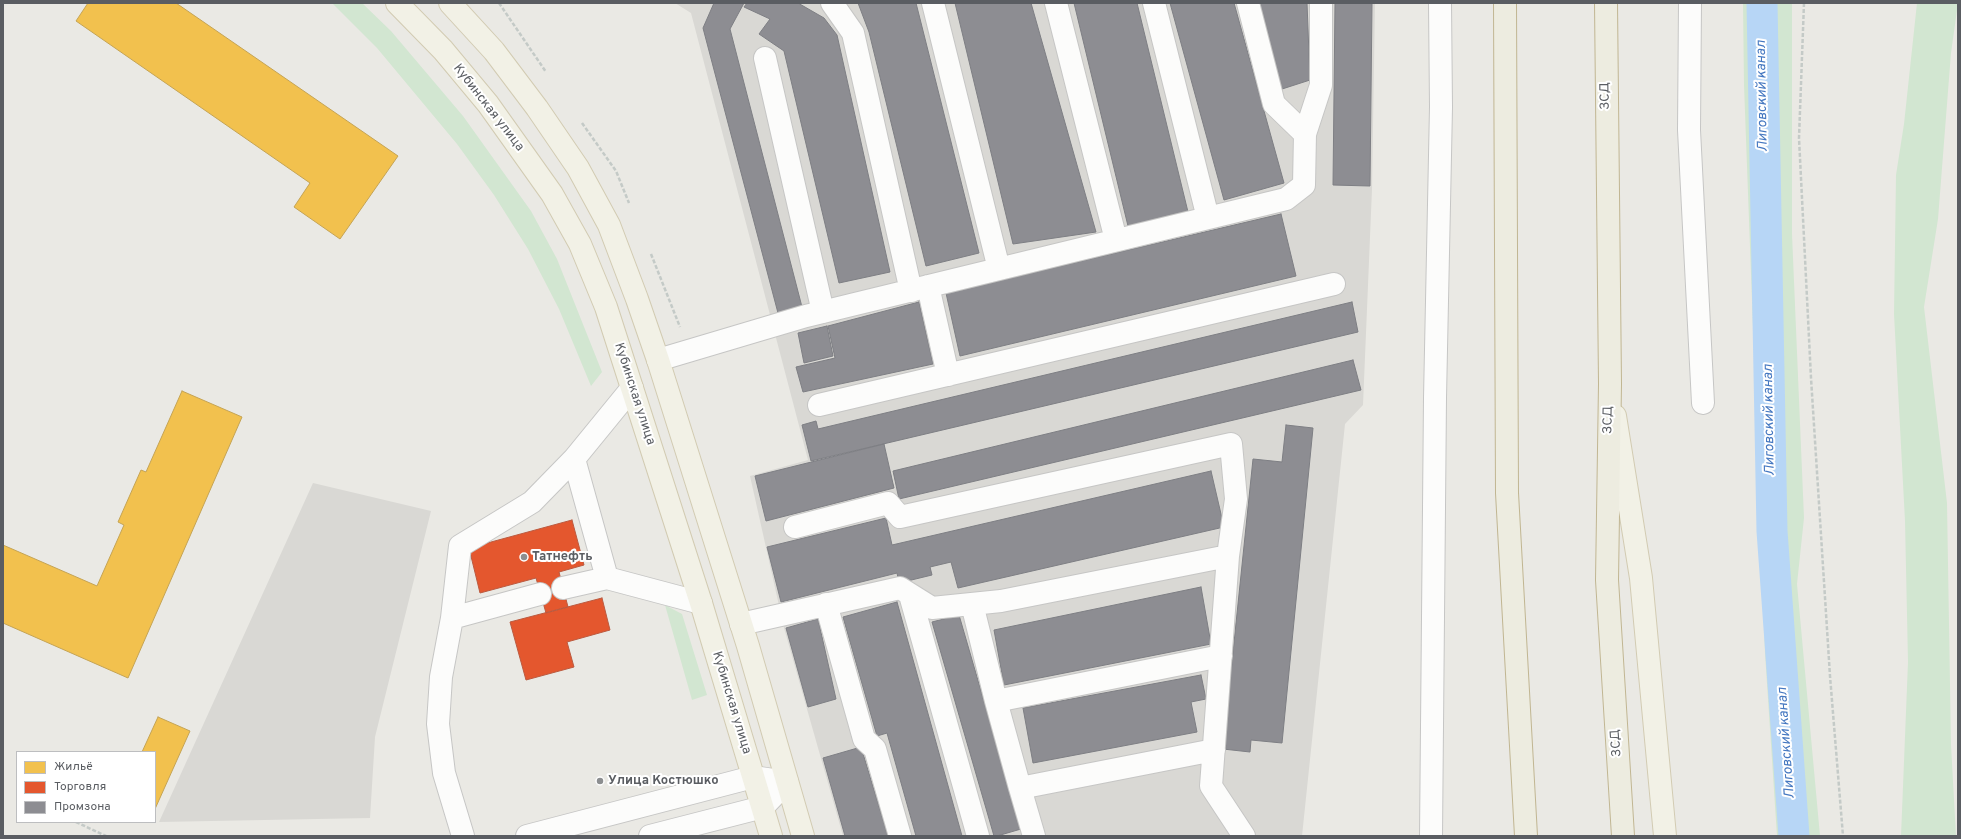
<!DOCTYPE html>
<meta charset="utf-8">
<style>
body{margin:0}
#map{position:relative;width:1961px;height:839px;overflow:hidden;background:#eae9e4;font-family:Overpass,sans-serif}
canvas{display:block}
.frame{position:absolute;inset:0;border:4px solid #5a5d62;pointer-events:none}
.legend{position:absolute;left:16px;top:751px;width:140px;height:72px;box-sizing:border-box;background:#fff;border:1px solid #bdbec0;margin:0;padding:5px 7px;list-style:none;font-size:12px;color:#5a5d62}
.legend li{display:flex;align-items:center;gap:8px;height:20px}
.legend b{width:20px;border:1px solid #bdbec0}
</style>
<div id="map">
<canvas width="1961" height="839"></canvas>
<div class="frame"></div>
<ul class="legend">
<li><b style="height:11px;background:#f2c14e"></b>Жильё</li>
<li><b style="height:11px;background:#e4572e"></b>Торговля</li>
<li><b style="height:11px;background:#8d8d92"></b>Промзона</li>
</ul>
</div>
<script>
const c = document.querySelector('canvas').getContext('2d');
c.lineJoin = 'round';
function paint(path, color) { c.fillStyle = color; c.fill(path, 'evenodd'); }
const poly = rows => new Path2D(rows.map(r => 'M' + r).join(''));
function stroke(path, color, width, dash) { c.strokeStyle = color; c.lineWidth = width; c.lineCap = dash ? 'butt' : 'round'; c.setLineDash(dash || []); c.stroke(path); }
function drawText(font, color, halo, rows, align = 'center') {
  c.font = font + ' Overpass,sans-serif'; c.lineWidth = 4; c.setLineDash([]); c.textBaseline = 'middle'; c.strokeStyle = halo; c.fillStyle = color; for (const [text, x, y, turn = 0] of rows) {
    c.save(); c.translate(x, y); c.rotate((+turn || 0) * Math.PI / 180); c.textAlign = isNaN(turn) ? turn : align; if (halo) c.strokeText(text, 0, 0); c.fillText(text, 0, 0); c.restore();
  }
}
paint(poly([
 [675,3,1375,3,1372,189,1363,405,1345,424,1302,836,843,836,784,628,750,476,808,460,691,13],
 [313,483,431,511,375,737,370,818,159,822]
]), '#d9d8d4');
paint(poly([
 [332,3,362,3,391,31,463,116,531,211,557,259,602,372,591,386,559,309,528,249,494,195,457,144,377,48],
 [1743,3,1792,3,1792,234,1804,518,1797,584,1820,836,1777,836,1765,653,1744,85],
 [1917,3,1958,3,1951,53,1938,219,1924,307,1947,503,1951,745,1956,836,1901,836,1908,662,1905,521,1894,314,1896,175,1904,124],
 [665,605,682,614,707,695,692,700]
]), '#d2e6d1');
const homes = poly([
 [88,3,176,3,398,156,340,239,294,207,310,183,76,21,88,3],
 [182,391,242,417,128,678,3,623,3,545,97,586,124,525,118,522,141,470,146,472,182,391],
 [158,717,190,731,155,809,155,752,142,752,158,717]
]);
paint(homes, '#f2c14e');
stroke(homes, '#c4a354', 1);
const shops = poly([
 [572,520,584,565,559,572,568,607,546,613,536,578,480,593,469,548,572,520],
 [602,598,610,630,567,642,574,667,526,680,510,622,602,598]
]);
paint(shops, '#e4572e');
stroke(shops, '#bb593e', 1);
const industry = poly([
 [714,3,744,3,730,29,802,307,778,313,703,28,714,3],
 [747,3,798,3,824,18,837,35,890,272,839,283,784,51,759,34,770,19,744,7,747,3],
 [858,3,916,3,979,253,926,266,869,32,858,3],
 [955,3,1031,3,1096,232,1013,244,955,3],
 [1074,3,1137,3,1188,212,1128,226,1074,3],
 [1170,3,1234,3,1284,183,1224,200,1170,3],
 [1256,3,1307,3,1310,80,1279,90,1256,3],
 [1335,3,1372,3,1370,186,1333,185,1335,3],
 [1281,214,1296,276,960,356,946,293,1281,214],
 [919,302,933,364,803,392,796,367,835,358,828,326,919,302],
 [1352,302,1358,332,811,461,802,425,816,421,818,429,1352,302],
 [827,326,833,356,804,363,798,333,827,326],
 [1353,360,1361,390,899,499,893,471,1353,360],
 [1286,425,1313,428,1282,743,1251,740,1250,752,1223,749,1253,459,1282,462,1286,425],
 [884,444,894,488,766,521,755,476,884,444],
 [1211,471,1224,527,958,588,951,562,930,567,932,575,899,583,897,573,781,602,767,547,886,518,892,545,1211,471],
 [1201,587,1211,644,1004,685,994,630,1201,587],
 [897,602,962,836,916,836,887,733,877,736,843,617,897,602],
 [959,615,1021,829,997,836,994,836,932,622,959,615],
 [818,619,836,699,808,707,786,628,818,619],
 [1201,675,1206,699,1191,702,1197,732,1033,763,1023,708,1201,675],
 [861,747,888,836,845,836,823,758,861,747]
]);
paint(industry, '#8d8d92');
stroke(industry, '#7e7f84', 1);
stroke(poly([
 [1762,3,1772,531,1794,836]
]), '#b7d6f6', 31);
const minor = poly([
 [832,3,853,33,911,291],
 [933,3,999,269],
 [1056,3,1116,240],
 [1154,3,1208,218],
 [1248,3,1274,104,1305,134],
 [1690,3,1689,130,1703,403],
 [765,58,823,312],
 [928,286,948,375],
 [658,360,806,316,1286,199,1304,185,1305,134,1321,85,1321,3],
 [819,405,1334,284],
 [574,459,607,578],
 [795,527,888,503,900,517,1231,444,1236,499,1228,556],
 [563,588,607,578,701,603],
 [910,595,978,836],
 [826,604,864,739,875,749,900,836],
 [972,604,996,701,1221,656],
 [452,618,540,594],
 [741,624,900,588,932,608,1001,601,1228,556,1211,786,1244,836],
 [996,701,1020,788,1214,750],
 [1020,788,1034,836],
 [463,836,444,773,438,724,441,677,452,618,460,546,532,502,574,459,632,388],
 [527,836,753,777,787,782],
 [650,836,763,807,787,782],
 [1431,836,1435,398,1441,107,1440,3]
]);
const major = poly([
 [397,3,443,50,488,104,552,194,580,244,606,307,701,603,771,836],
 [450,3,494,51,537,108,578,168,609,225,637,299,658,360,748,646,803,836],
 [1615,416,1641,578,1665,836]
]);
const highway = poly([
 [1505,3,1507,493,1526,836],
 [1606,3,1610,384,1607,580,1623,836]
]);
stroke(minor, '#c6c6c5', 24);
stroke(major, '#d2cbb2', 24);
stroke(highway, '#c1b692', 24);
stroke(poly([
 [499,3,546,72],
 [1804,3,1799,138,1811,378,1830,676,1843,836],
 [582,123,616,171,629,203],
 [651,254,680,327],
 [76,822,106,836]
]), '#c4cac7', 2.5, [4, 2]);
stroke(minor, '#fcfcfb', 22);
stroke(major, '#f2f1e6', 22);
stroke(highway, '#edece0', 22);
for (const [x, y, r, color] of [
 [524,557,4,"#8c8e90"],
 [600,781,4,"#8c8e90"]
]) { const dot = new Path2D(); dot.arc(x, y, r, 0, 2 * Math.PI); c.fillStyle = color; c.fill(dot); stroke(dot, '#fff', 1.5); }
drawText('13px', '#5a5d62', '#fff', [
 ["ЗСД",1606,96,-91],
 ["Кубинская улица",488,108,52],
 ["Кубинская улица",634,394,72],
 ["ЗСД",1609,420,-89],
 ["Кубинская улица",731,703,73],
 ["ЗСД",1617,743,-94]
]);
drawText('bold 13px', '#5a5d62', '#fff', [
 ["Татнефть",532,557],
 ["Улица Костюшко",608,781]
], 'left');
drawText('italic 14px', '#4477c0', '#fff', [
 ["Лиговский канал",1763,96,-91],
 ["Лиговский канал",1770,420,-91],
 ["Лиговский канал",1787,743,-94]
]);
</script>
